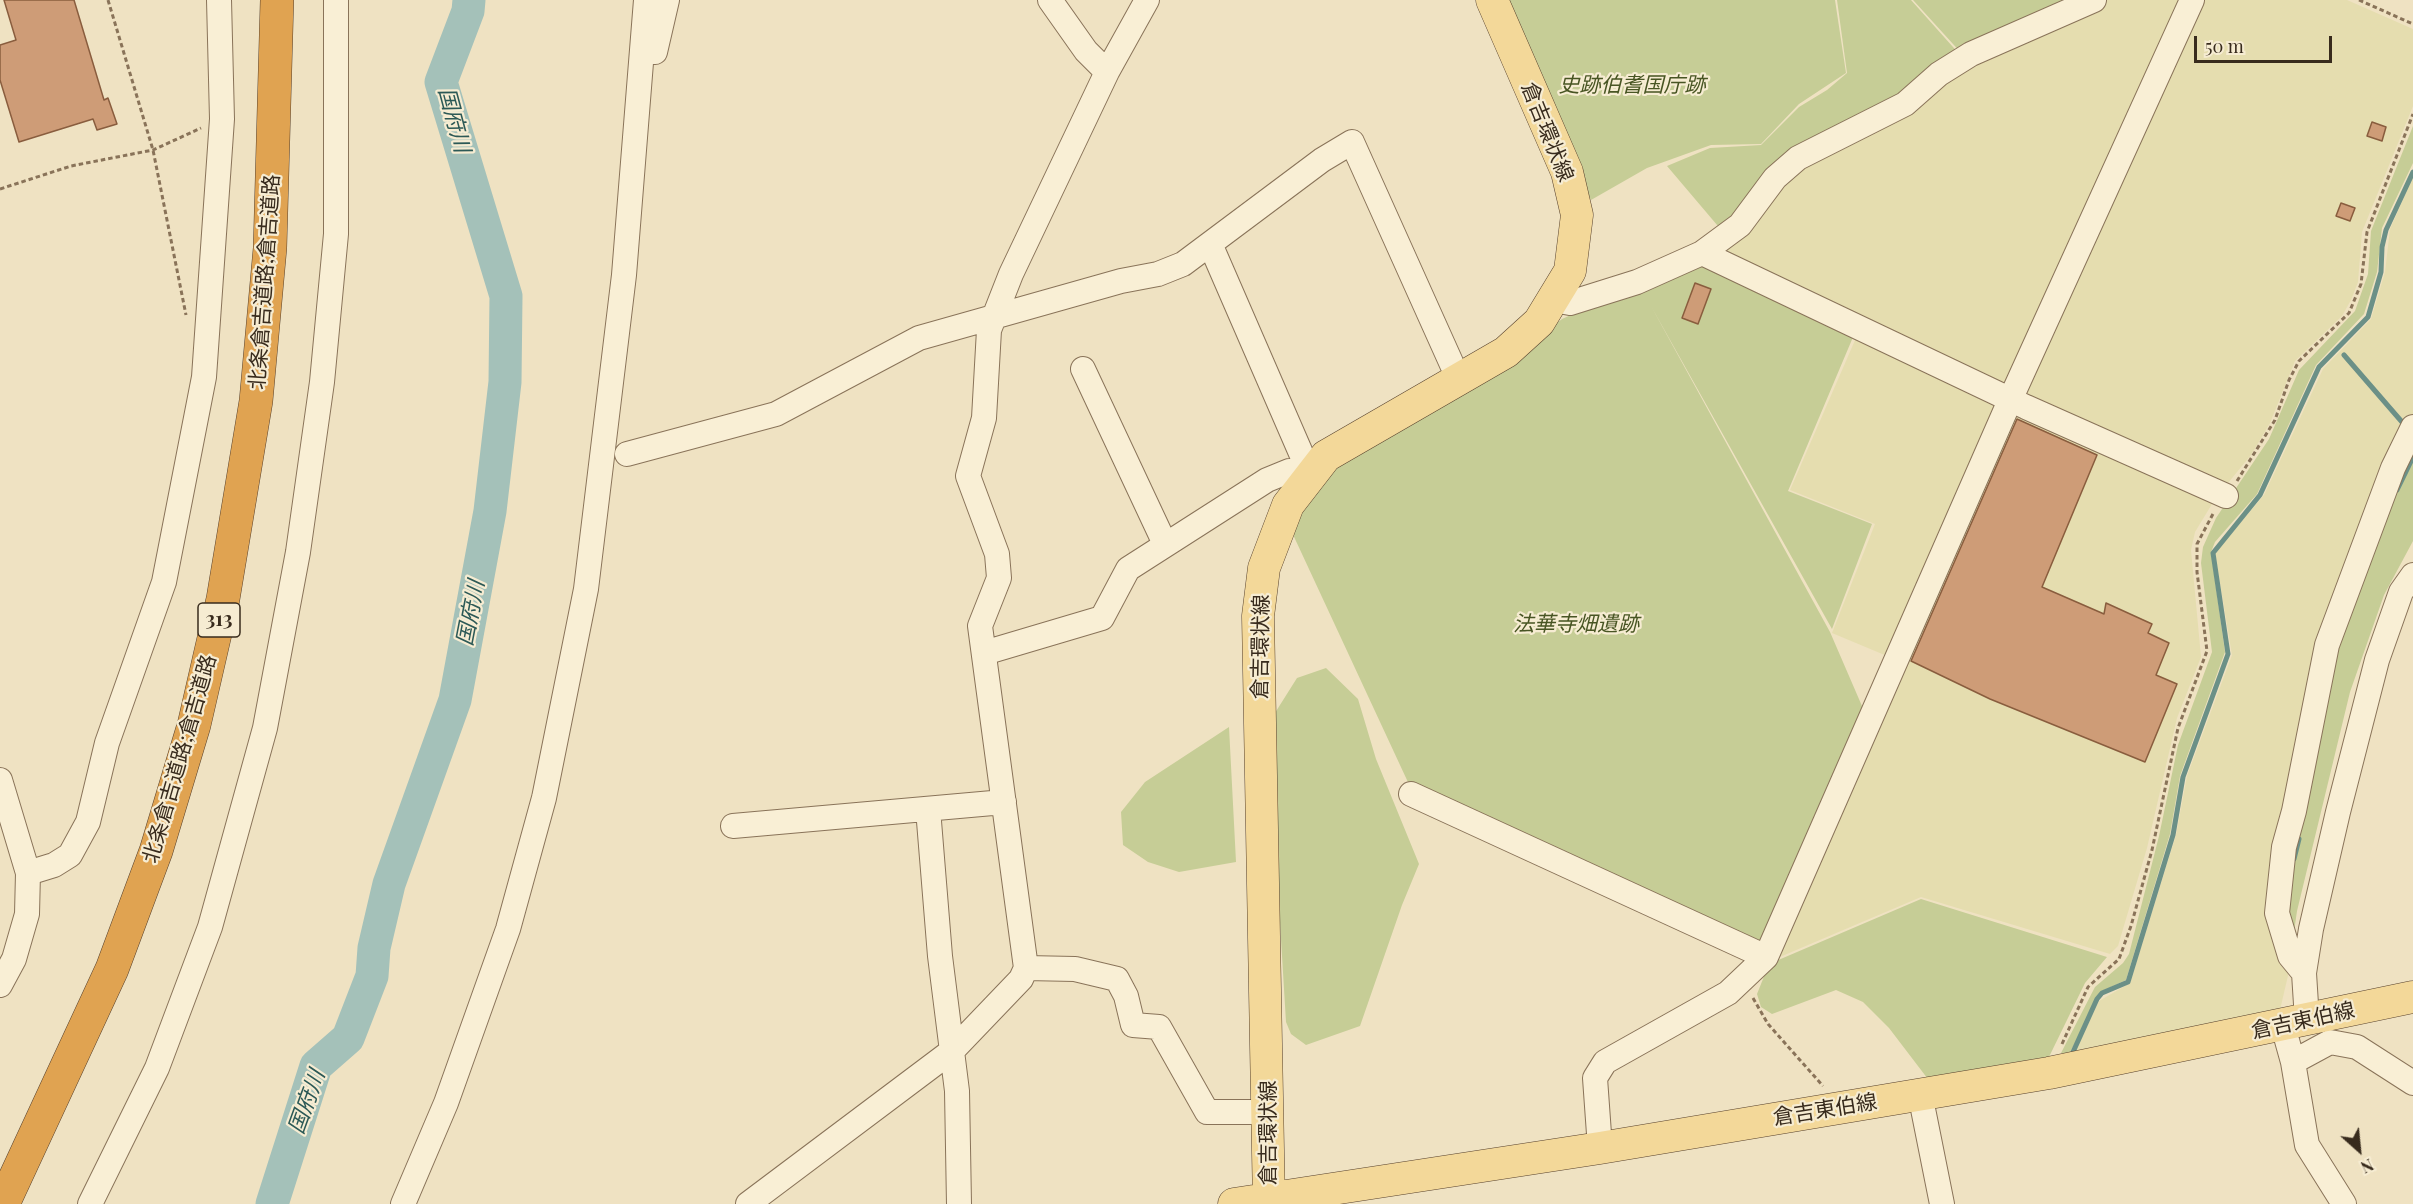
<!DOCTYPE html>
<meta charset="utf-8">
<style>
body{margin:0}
#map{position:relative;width:2413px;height:1204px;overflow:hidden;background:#efe2c2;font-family:"Playfair Display",serif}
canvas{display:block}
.north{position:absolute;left:2329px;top:1120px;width:60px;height:60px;-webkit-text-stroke:4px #f6ecd2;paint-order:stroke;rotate:153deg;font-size:16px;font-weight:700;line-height:24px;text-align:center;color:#382b1d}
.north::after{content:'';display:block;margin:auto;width:21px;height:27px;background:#382b1d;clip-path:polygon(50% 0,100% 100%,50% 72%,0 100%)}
.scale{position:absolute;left:2194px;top:36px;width:138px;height:27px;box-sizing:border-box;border:3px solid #382b1d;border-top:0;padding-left:8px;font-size:18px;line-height:21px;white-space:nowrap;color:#382b1d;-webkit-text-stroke:4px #f6ecd2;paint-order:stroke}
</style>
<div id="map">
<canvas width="2413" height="1204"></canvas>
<div class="north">N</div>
<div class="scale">50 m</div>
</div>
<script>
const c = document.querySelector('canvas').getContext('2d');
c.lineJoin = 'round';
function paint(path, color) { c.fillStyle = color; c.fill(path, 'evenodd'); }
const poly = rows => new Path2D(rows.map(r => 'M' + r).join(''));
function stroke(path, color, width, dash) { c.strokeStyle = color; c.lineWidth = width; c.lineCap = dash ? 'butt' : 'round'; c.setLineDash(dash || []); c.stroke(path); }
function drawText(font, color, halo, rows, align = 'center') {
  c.font = font + ' "Playfair Display","Noto Sans JP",serif'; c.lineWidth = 4.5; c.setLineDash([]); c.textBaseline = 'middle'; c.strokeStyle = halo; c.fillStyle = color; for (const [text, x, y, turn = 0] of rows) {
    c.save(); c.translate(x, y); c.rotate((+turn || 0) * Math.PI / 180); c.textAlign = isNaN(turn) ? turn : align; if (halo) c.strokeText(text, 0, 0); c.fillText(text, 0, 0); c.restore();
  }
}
paint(poly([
 [2103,0,2187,0,2007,389,1710,253,1786,174,1945,76],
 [2198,0,2347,0,2413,29,2413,106,2362,232,2358,282,2351,300,2342,316,2295,361,2270,423,2251,455,2228,483,2220,488,2023,402,2028,376],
 [2413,177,2413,418,2326,636,2290,967,2280,1010,2071,1060,2099,1001,2130,983,2176,835,2187,776,2232,655,2215,553,2264,495,2323,369,2371,319,2385,272,2390,229],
 [1859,331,2000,398,1887,656,1832,633,1875,524,1790,490],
 [2013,411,2210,497,2212,504,2195,532,2191,550,2201,657,2177,718,2147,848,2118,946,2110,954,1921,897,1768,962,1982,492,1984,498,1983,486]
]), '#e5ddaf');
paint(poly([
 [1503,0,1835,0,1846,73,1799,104,1761,144,1711,145,1647,168,1591,200],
 [1837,0,1911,0,1961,56,1901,102,1810,147,1723,232,1667,166,1710,148,1761,145,1799,107,1827,90,1847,73],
 [1913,0,2081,0,1963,55],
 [2413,126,2413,163,2382,228,2377,272,2364,314,2316,365,2257,494,2215,542,2211,552,2225,652,2180,776,2170,834,2126,980,2102,991,2069,1054,2061,1053,2095,987,2123,963,2129,954,2159,836,2178,745,2212,652,2201,563,2203,547,2216,518,2269,439,2299,370,2355,311,2368,274,2371,231],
 [1695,259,1856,330,1788,491,1872,524,1832,629,1651,306,1830,632,1865,713,1759,944,1413,793,1289,526,1299,506,1340,464,1515,356,1562,319],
 [2413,437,2413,541,2384,595,2350,692,2297,911,2292,946,2283,904,2333,641],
 [1326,668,1358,699,1376,759,1419,864,1402,905,1360,1026,1306,1045,1291,1034,1286,1022,1268,724,1297,678],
 [1229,727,1236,862,1179,872,1148,862,1123,845,1121,812,1145,782],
 [1921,899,2107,957,2085,983,2048,1059,1934,1087,1889,1028,1863,1002,1836,990,1772,1014,1761,1007,1757,994,1769,964]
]), '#c6cd96');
stroke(poly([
 [2344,355,2402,422],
 [2397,490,2413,457],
 [2294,859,2299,839],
 [2073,1052,2097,999,2102,993,2128,982,2173,835,2183,777,2228,654,2213,553,2260,495,2319,367,2368,317,2381,272,2382,247,2386,230,2413,172]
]), '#6b9087', 5);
stroke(poly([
 [272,1204,316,1066,348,1038,372,976,374,948,389,884,455,700,490,511,505,382,506,296,441,82,468,11,469,0]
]), '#a4c1b9', 33);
const building = poly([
 [4,0,74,0,104,100,108,98,117,124,97,130,93,119,19,142,0,80,0,45,16,40,4,0],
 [2372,122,2386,127,2382,141,2367,136,2372,122],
 [2341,203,2355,208,2350,221,2336,216,2341,203],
 [1695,283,1711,289,1698,324,1682,318,1695,283],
 [2017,419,2097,455,2042,587,2104,614,2106,603,2152,624,2148,633,2169,643,2156,675,2177,684,2145,762,1990,699,1911,661,2017,419]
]);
paint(building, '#ce9c77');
stroke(building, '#895d3e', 1.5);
const minor = poly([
 [1050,0,1086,51,1107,72],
 [655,52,667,0],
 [1702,253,2026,407,2226,496],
 [1554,300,1570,303,1637,282,1702,253,1740,225,1775,178,1798,158,1905,104,1939,74,1971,54,2094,0],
 [1083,369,1165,544],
 [627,454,776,414,919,338,1121,281,1158,274,1183,264,1322,160,1352,142,1454,369],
 [984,653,1102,618,1128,569,1267,480,1289,471,1310,474,1211,246],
 [0,780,28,873,27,914,14,959,0,985],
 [1411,794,1766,957],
 [928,809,940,956,957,1091,959,1204],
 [733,826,1004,802],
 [28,873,54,865,70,855,88,822,107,743,164,582,204,377,222,119,219,0],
 [1026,968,1075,969,1117,979,1126,996,1133,1025,1159,1027,1207,1112,1269,1112],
 [2304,973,2290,956,2277,913,2284,847,2294,811,2327,645,2393,468,2413,427],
 [2307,1020,2304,973,2311,929,2338,812,2377,660,2401,592,2413,575],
 [2283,1026,2293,1062,2307,1145,2344,1204],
 [2293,1062,2330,1042,2357,1047,2413,1083],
 [1920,1094,1942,1204],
 [1600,1148,1595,1078,1605,1062,1728,993,1766,957,2011,398,2192,0],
 [90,1204,157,1068,210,927,265,728,298,552,322,382,336,234,336,0],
 [403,1204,446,1103,508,929,544,798,586,589,624,275,646,0],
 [748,1204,953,1050,1021,979,1026,968,980,626,999,578,997,554,968,476,984,418,989,330,1011,274,1107,72,1147,0]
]);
const major = poly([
 [1234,1204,1600,1148,2049,1073,2413,997],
 [1269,1204,1258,616,1264,568,1288,505,1326,456,1506,352,1539,322,1570,271,1577,215,1567,172,1492,0]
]);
const highway = poly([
 [3,1204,112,969,156,851,194,725,223,599,256,401,270,248,277,0]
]);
stroke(minor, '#897359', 26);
stroke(major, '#57412d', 33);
stroke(highway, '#57412d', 34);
stroke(poly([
 [108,0,153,150,186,315],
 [2359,0,2413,24],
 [0,189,71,166,153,150,201,128],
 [2237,481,2275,420,2289,380,2299,361,2349,313,2361,284,2367,232,2413,114],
 [1753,998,1768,1024,1823,1086],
 [2062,1044,2088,987,2119,959,2131,926,2152,850,2178,728,2207,651,2197,572,2197,544,2214,512]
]), '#897359', 3, [4.5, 3]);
stroke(minor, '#f9efd5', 24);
stroke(major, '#f3d899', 32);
stroke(highway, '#e0a351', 33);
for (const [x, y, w] of [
 [219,620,42]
]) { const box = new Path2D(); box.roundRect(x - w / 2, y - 17, w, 34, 4.5); c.fillStyle = '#f6ecd2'; c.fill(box); stroke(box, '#382b1d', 1.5); }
drawText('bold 20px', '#382b1d', null, [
 ["313",219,620]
]);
drawText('italic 21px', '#485523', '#f6ecd2', [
 ["史跡伯耆国庁跡",1632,85],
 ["法華寺畑遺跡",1576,624]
]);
drawText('21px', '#382b1d', '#f6ecd2', [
 ["倉吉環状線",1547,132,68],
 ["北条倉吉道路;倉吉道路",265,282,-86],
 ["倉吉環状線",1261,647,-89],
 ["北条倉吉道路;倉吉道路",180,759,-74],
 ["倉吉東伯線",2303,1021,-12],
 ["倉吉東伯線",1825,1110,-9],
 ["倉吉環状線",1268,1133,-90]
]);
drawText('italic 22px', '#2c5956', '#f6ecd2', [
 ["国府川",454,120,75],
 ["国府川",471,613,-79],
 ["国府川",307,1102,-70]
]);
</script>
